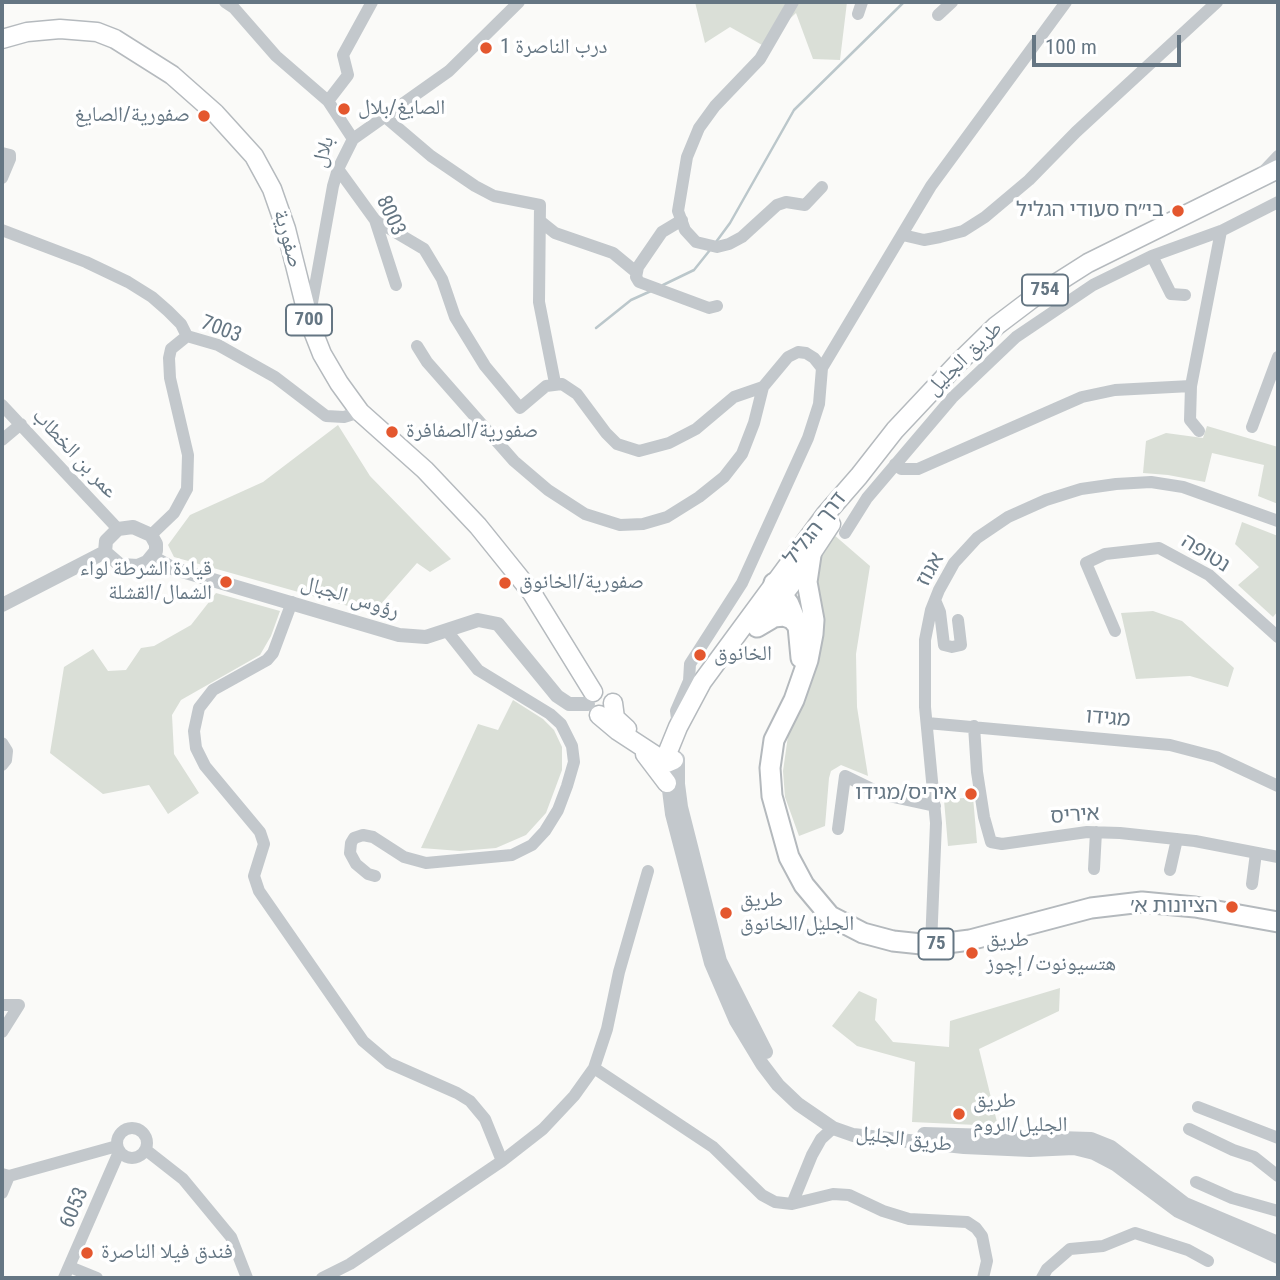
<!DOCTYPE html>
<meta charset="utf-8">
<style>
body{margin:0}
#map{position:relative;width:1280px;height:1280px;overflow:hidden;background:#fafaf8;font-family:"Roboto Condensed",sans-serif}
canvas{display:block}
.frame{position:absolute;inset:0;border:4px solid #657683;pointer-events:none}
.scale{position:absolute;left:1032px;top:35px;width:149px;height:32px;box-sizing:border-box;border:4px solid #657683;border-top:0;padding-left:9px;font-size:21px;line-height:24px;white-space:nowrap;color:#657683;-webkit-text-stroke:5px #fff;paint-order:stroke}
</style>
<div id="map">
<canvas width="1280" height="1280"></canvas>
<div class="frame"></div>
<div class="scale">100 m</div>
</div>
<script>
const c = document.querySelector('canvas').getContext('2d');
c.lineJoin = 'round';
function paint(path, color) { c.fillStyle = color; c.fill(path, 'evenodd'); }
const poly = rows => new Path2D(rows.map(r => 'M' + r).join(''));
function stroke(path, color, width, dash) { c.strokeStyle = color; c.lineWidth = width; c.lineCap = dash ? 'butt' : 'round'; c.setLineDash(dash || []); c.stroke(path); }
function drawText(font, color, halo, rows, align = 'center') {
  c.font = font + ' "Roboto Condensed","Noto Naskh Arabic","Noto Sans Hebrew",sans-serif'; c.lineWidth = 7; c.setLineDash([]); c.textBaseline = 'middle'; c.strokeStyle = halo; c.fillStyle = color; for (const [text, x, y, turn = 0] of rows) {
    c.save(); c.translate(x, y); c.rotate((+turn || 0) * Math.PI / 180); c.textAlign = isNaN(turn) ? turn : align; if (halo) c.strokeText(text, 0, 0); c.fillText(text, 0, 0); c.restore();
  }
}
paint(poly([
 [695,2,847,2,840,60,813,59,796,13,762,45,730,27,705,43],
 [338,425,370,476,451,559,430,572,417,563,373,613,174,557,168,545,190,515,263,482],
 [1207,426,1278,447,1278,504,1258,496,1264,465,1212,453,1205,482,1168,475,1143,473,1146,441,1166,433,1203,438],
 [1242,522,1278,536,1278,611,1273,617,1238,585,1259,567,1235,544],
 [833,534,870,566,856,654,857,707,868,776,841,765,831,771,829,778,825,826,799,836,785,797,783,771,812,567],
 [216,593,280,611,271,636,260,655,181,700,172,715,174,754,199,793,168,814,149,785,103,794,50,753,64,667,93,649,108,671,126,670,141,648,154,646,191,625],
 [1153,611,1182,621,1234,668,1228,687,1190,676,1136,679,1121,613],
 [513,700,543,719,554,730,562,747,562,770,546,813,526,835,496,848,460,851,421,848,478,724,498,730],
 [973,797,977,843,948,846,944,800],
 [1060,988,1059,1011,979,1049,998,1126,912,1122,915,1062,857,1046,832,1026,859,991,877,999,875,1020,893,1042,949,1047,950,1021]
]), '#dadfd7');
stroke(poly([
 [716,242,730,223,794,110,904,2],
 [663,285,694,270,710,250],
 [596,328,631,300,651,291]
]), '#bbc7cb', 2.5);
const primary = poly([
 [2,39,27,32,60,29,97,32,115,39,172,75,215,113,254,156,272,189,286,229,309,321,322,354,339,383,360,412,425,470,478,526,532,593,593,692],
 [760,624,790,586,831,524],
 [613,703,615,718,627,729],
 [599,715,618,731,667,763,674,760],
 [645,754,667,783],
 [667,763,667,754,678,727,702,682,825,515,859,476,895,430,957,364,996,326,1033,298,1088,263,1278,169]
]);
const trunk = poly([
 [811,555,807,582,814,620,813,634,808,660,794,700,774,740,770,768,772,796,789,857,804,885,830,916,863,933,893,941,931,945,970,940,1091,908,1142,902,1195,907,1278,922],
 [774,583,789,604,798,626,801,658],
 [757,627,774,617,784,616,792,619,798,626]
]);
stroke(primary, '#b5babe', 21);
stroke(trunk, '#b4b9bd', 23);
stroke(poly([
 [225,2,234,8,276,56,328,101,353,139,338,169,333,186,310,314],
 [793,2,760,59,715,106,699,128,687,157,678,211,685,230,696,242,717,247,729,244,742,237,777,205,786,202,805,205,822,187],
 [858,14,862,2],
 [938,15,952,2],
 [328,101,348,75,343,55,372,2],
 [384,116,431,156,475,186,494,196,540,205,539,302,555,383],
 [353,139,449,71,519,2],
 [2,153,10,155,10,159,2,178],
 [338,169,375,220,396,285],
 [1262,173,1278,156],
 [375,220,424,249,442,279,455,317,485,366,520,408,546,386,562,384,577,394,606,433,617,444,639,451,669,443,696,429,734,397,763,387],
 [682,220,662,232,638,267,636,277,639,282,709,308,717,306],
 [540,221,555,233,613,253,636,272],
 [2,230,86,262,128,282,152,297,168,311,181,324,187,336],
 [903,233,907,236,924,240,940,237,963,231,985,217,1029,180,1076,132,1217,2],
 [1152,256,1171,294,1185,295],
 [417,346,427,362,514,461,548,490,585,514,620,525,643,524,667,517,699,497,724,477,742,454,754,423,763,387,788,357,798,352,806,353,814,358,822,368,819,404,808,438,742,583,690,664,689,681,676,711,678,726],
 [822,368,931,186,1066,2],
 [2,405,118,529],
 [1252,427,1278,357],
 [1199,431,1190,420,1191,386,1221,231],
 [2,440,21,424],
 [895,464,901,469,918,469,1082,397,1115,390,1191,386],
 [845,533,867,498,952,398,1016,337,1093,285,1152,256,1221,231,1278,202],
 [151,535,174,513,187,489,188,455,170,378,169,358,171,349,187,336,218,345,275,377,326,416,344,417,360,412],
 [935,600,940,612,944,645,952,647,961,645,958,620],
 [292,602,273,653,267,660,213,690,199,708,194,731,196,748,205,766,260,832,264,844,254,876,259,891,363,1041,389,1063,457,1093,470,1101,485,1119,502,1161],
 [1115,631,1086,563,1105,554,1159,548,1209,575,1278,637],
 [927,723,1170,745,1216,757,1278,786],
 [974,726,977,772,984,817,991,842,1002,844,1087,832,1120,833,1195,841,1278,857],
 [2,743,7,751,6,760,2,765],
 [838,829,845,776,884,795,935,806],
 [1094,869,1096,832],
 [1170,870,1177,839],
 [375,876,368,874,356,864,350,853,351,843,354,838,363,835,373,837,404,857,426,863,512,855,532,845,545,831,558,810,567,786,574,762,572,746,561,724,550,714,478,670,447,631],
 [1252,884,1256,853],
 [931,945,936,823,925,707,925,640,931,610,939,590,954,563,977,538,1008,517,1046,500,1081,489,1116,484,1151,482,1183,487,1278,521],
 [2,1005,19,1005,2,1032],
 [594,1068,713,1147,762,1195,775,1202,792,1204,833,1194,849,1195,883,1211,909,1219,967,1222,976,1228,982,1236,987,1261,983,1278],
 [1198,1107,1278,1138],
 '117 1143a15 15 0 1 1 30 0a15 15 0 1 1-30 0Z',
 [1189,1129,1233,1150,1254,1157,1278,1176],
 [146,1150,183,1179,231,1237,247,1278],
 [2,1174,9,1176,117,1146],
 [1196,1182,1232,1198,1278,1211],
 [2,1193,9,1176],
 [792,1204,812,1155,821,1139,833,1128],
 [70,1267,97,1278],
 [64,1278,119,1152],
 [322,1278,350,1264,502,1161,543,1129,574,1096,594,1068,607,1029,619,972,648,871],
 [1042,1278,1047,1269,1070,1249,1103,1246,1135,1233,1188,1250,1208,1261]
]), '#c3c8cc', 12);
stroke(poly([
 [133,527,151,535,156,544,156,551,147,562,138,566,120,565,105,552,106,541,118,529,133,527],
 [152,557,172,568,399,635,426,637,478,620,498,624,557,696,569,704,588,704],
 [2,605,105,552],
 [678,759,678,784,681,807,720,961,766,1052],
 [667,774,672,814,711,963,736,1021,762,1064,778,1085,798,1104,833,1128,853,1135,964,1147,1030,1150,1074,1148,1094,1153,1115,1164,1178,1211,1278,1257],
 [924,1134,1091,1139,1111,1147,1185,1204,1278,1243]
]), '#c3c8cc', 14);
stroke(primary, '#fff', 18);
stroke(trunk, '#fff', 19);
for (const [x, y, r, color] of [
 [486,48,7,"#e4572e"],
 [344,109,7,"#e4572e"],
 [204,116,7,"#e4572e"],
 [1178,211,7,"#e4572e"],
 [392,432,7,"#e4572e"],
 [226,582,7,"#e4572e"],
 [505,583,7,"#e4572e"],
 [700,655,7,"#e4572e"],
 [971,794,7,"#e4572e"],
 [1232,907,7,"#e4572e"],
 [726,913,7,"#e4572e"],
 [972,953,7,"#e4572e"],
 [959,1114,7,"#e4572e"],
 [87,1253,7,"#e4572e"]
]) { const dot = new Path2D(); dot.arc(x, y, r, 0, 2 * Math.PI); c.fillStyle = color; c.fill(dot); stroke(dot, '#fff', 2.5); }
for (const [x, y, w] of [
 [1045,290,46],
 [309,320,46],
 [936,944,35]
]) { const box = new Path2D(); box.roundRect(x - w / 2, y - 15.5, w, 31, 5); c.fillStyle = '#fff'; c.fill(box); stroke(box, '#657683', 2); }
drawText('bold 19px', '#657683', null, [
 ["754",1045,290],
 ["700",309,320],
 ["75",936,944]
]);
drawText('21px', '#657683', '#fff', [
 ["درب الناصرة 1",500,48],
 ["الصايغ/بلال",358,109],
 ["صفورية/الصايغ",190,116,"right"],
 ["בי״ח סעודי הגליל",1164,211,"right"],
 ["صفورية/الصفافرة",406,432],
 ["قيادة الشرطة لواء",212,570,"right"],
 ["الشمال/القشلة",212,594,"right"],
 ["صفورية/الخانوق",519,583],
 ["الخانوق",714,655],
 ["איריס/מגידו",957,794,"right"],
 ["طريق",740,901],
 ["الجليل/الخانوق",740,925],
 ["הציונות א׳",1218,907,"right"],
 ["طريق",986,941],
 ["هتسيونوت/ إچوز",986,965],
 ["طريق",973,1102],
 ["الجليل/الروم",973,1126],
 ["فندق فيلا الناصرة",101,1253]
], 'left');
drawText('21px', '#657683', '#fff', [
 ["بلال",324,152,-72],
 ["8003",390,216,65],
 ["صفورية",287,239,74],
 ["7003",221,330,21],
 ["طريق الجليل",965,359,-44],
 ["عمر بن الخطاب",74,454,47],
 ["דרך הגליל",816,529,-52],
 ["נטופה",1205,554,32],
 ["אגוז",931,570,-61],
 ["رؤوس الجبال",350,598,17],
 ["מגידו",1108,719,5],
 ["איריס",1075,816,-4],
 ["طريق الجليل",904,1140,7],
 ["6053",75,1208,-67]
]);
</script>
